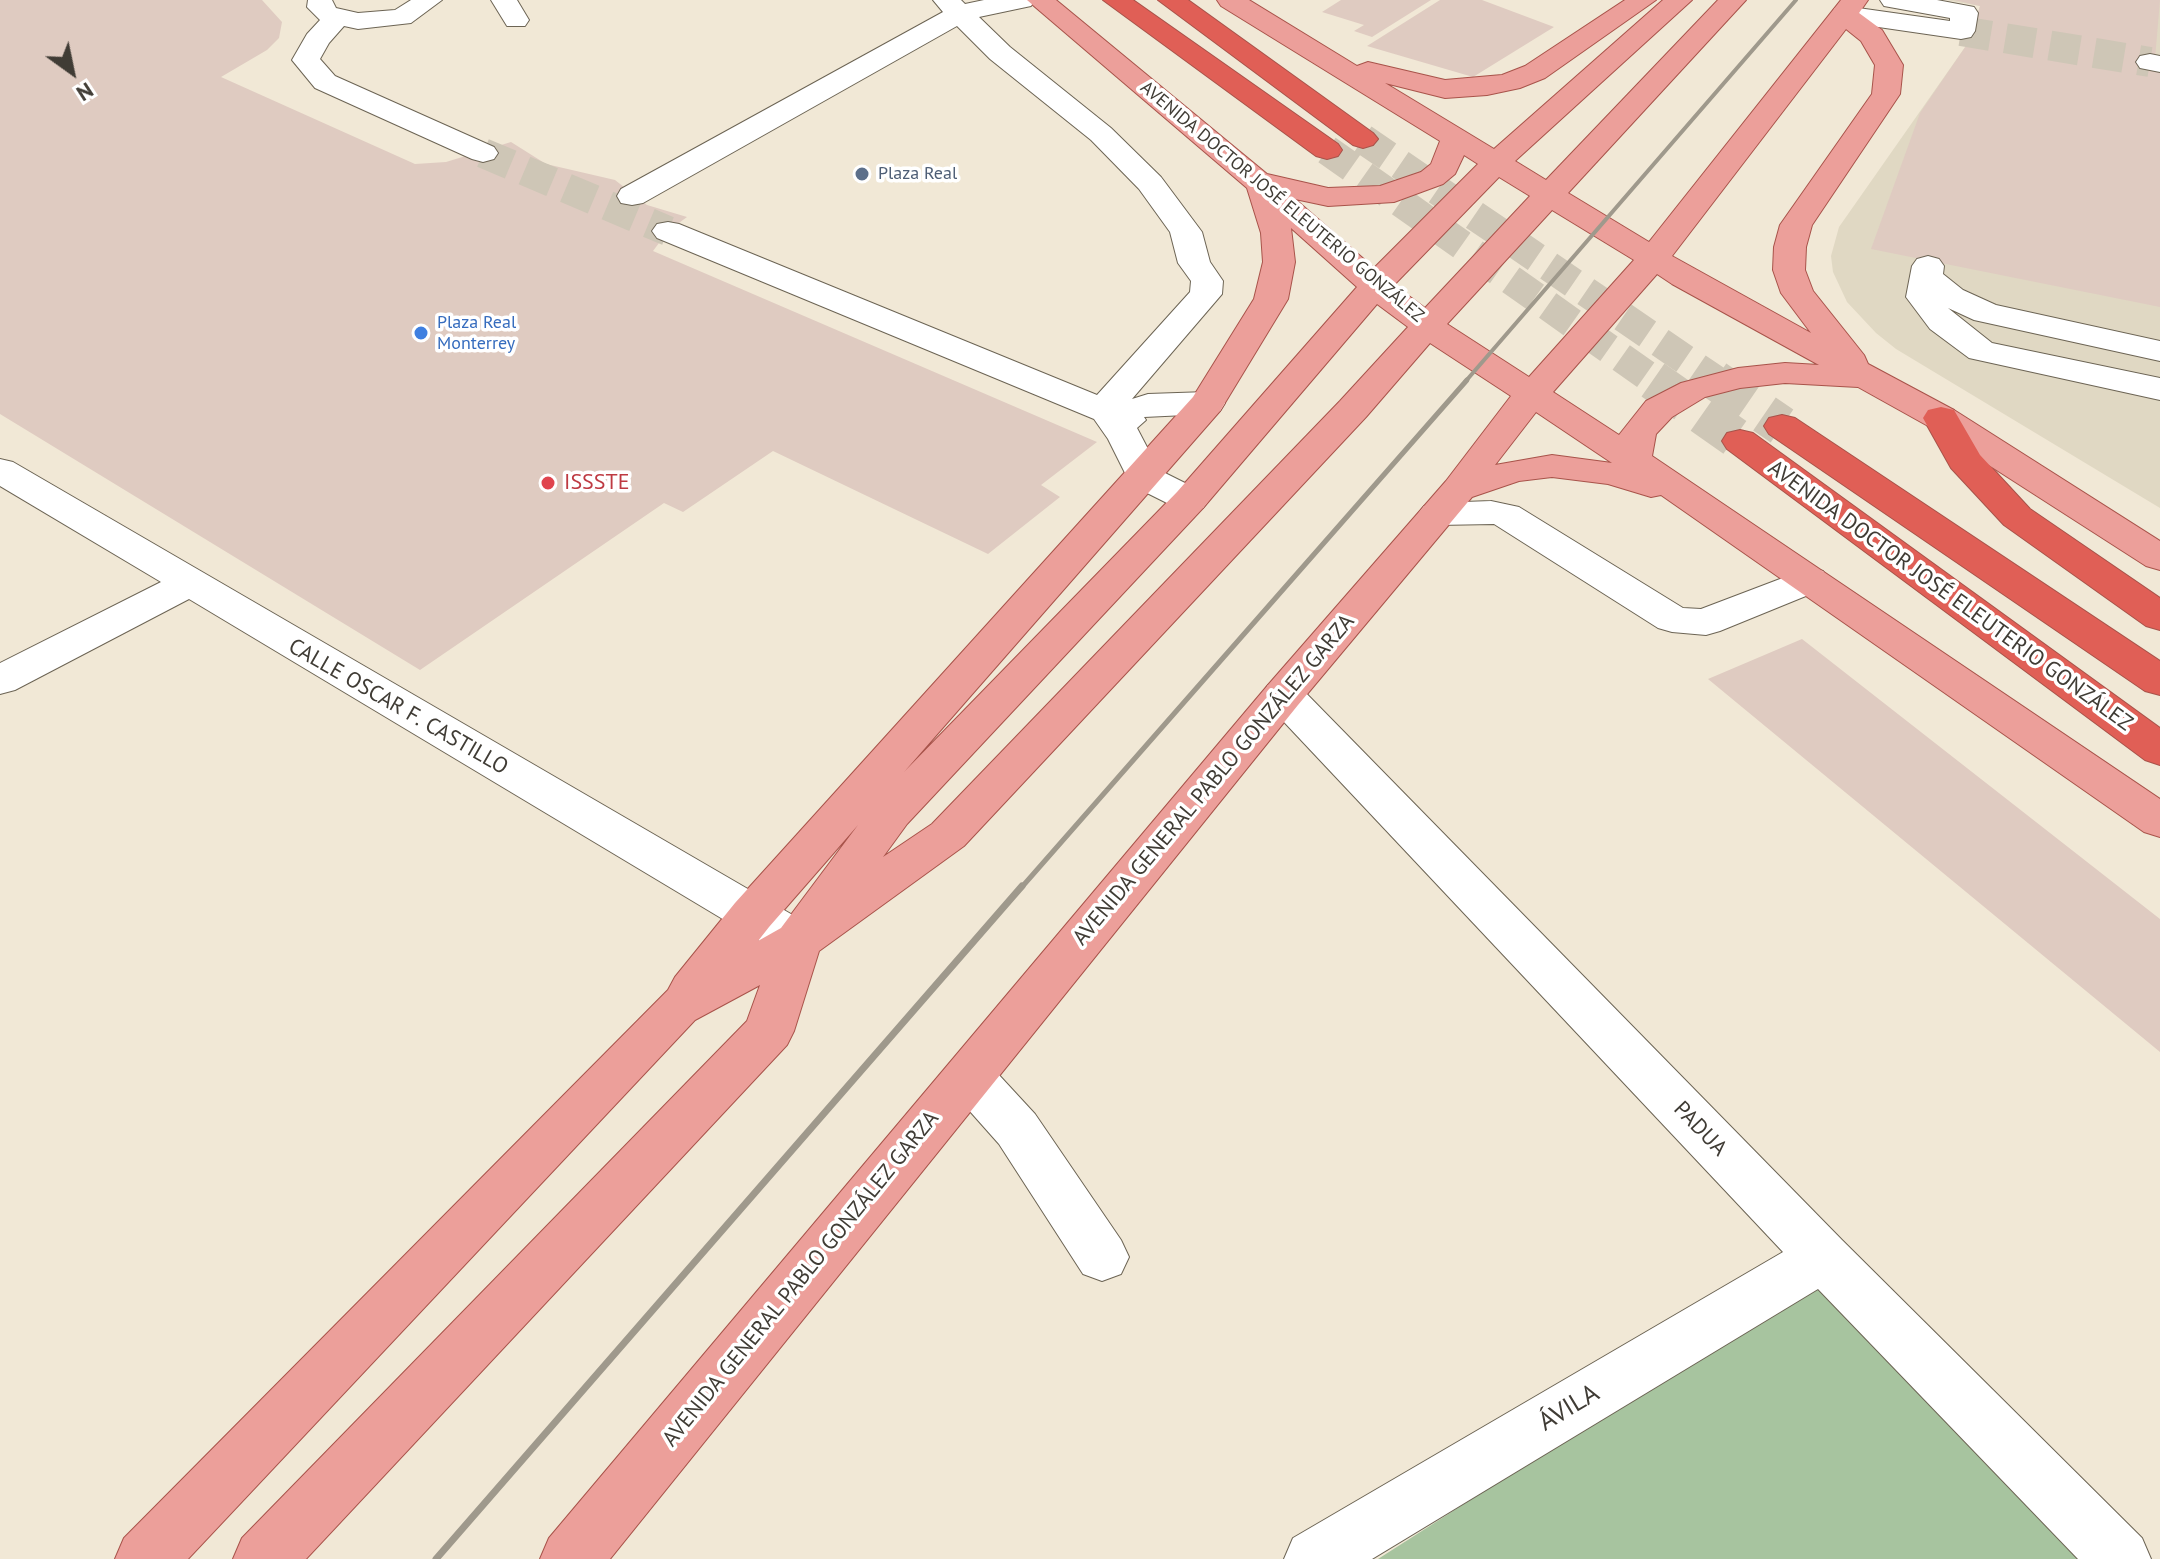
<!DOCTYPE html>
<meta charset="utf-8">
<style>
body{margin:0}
#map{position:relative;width:2160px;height:1559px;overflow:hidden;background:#f1e8d6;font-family:"PT Sans",sans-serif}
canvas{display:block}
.north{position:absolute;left:32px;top:32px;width:80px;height:80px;-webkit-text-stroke:6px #fff;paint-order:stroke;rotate:147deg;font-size:22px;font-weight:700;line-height:32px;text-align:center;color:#403c35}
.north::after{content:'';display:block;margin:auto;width:28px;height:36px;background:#403c35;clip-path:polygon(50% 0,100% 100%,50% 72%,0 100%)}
</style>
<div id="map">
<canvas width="2160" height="1559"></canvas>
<div class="north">N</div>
</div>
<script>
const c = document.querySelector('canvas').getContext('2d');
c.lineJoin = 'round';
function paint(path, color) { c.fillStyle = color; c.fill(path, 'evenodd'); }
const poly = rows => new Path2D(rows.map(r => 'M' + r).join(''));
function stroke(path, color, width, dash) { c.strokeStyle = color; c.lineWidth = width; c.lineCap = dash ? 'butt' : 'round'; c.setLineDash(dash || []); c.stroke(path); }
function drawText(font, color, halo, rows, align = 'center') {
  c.font = font + ' "PT Sans",sans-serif'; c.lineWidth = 7; c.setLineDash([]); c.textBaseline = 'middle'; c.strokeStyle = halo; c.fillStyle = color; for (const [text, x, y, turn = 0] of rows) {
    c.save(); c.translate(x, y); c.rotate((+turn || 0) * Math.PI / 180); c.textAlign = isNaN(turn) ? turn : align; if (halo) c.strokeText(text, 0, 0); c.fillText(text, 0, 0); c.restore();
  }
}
paint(poly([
 [1946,0,2160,0,2160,508,1896,349,1876,333,1847,302,1833,272,1831,256,1839,227,1970,40,1980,6]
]), '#e0d8c3');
paint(poly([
 [1816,1279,2082,1559,1378,1559]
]), '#a7c49f');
paint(poly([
 [0,0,262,0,282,22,279,38,267,50,221,77,415,164,446,162,511,142,546,164,615,180,647,205,687,217,668,231,653,251,1097,442,1041,485,1060,497,988,554,773,451,683,512,664,503,420,670,0,414],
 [1341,0,1431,0,1372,37,1354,31,1364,25,1322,12],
 [1440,0,1482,0,1554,27,1473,77,1367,46],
 [1954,0,2160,0,2154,71,2160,72,2160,307,1871,249,1920,113,1970,40,1980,6],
 [1802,639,2160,919,2160,1052,1708,679]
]), '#dfcbc1');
stroke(poly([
 [1961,31,2150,62],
 [483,153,668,231]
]), '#cec6b6', 30, [30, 15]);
stroke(poly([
 [1363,139,1718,382],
 [1327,150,1656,382]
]), '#cec6b6', 30, [30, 15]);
stroke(poly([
 [1653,380,1740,441],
 [1715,380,1782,426]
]), '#cec6b6', 40, [40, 20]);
const minor = poly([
 [308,0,332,0,336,8,358,13,395,10,411,0,442,0,411,23,358,29,344,26,329,43,320,59,335,76,494,147,498,153,494,159,483,162,472,159,315,88,292,60,307,34,320,20,307,7,308,0],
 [491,0,517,0,529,20,525,26,507,26,491,0],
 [933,0,961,0,965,4,984,0,1035,0,1031,6,979,17,1010,47,1111,128,1161,177,1202,232,1210,262,1223,281,1222,294,1132,399,1148,394,1207,392,1220,395,1225,403,1220,411,1207,414,1144,417,1146,420,1137,428,1159,470,1203,492,1209,500,1203,508,1190,511,1177,508,1131,485,1108,439,1094,419,657,238,652,231,657,224,668,222,679,224,1097,395,1190,292,1191,281,1178,263,1170,232,1139,189,1091,140,990,59,957,26,643,203,632,205,621,203,617,196,621,189,943,12,933,0],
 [1880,0,1937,0,1974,7,1978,13,1975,31,1971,37,1961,39,1844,22,1835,20,1831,14,1835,8,1844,6,1950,21,1950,18,1884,6,1880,0],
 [2150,54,2160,56,2160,72,2140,68,2136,62,2140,56,2150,54],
 [1928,256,1939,259,1944,266,1943,274,1963,290,1996,305,2160,341,2160,361,1974,320,1948,308,1992,343,2160,378,2160,400,1969,358,1930,329,1906,297,1912,266,1917,259,1928,256],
 [0,459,13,462,815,928,822,941,815,954,798,959,781,954,189,599,15,690,0,694,0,663,161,582,0,486,0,459],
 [1491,501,1519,507,1683,608,1701,609,1809,568,1823,571,1829,580,1823,589,1720,631,1706,635,1672,632,1658,628,1494,524,1437,525,1424,522,1418,514,1424,506,1437,503,1491,501],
 [1283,681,1298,685,1842,1240,2142,1538,2151,1559,2078,1559,1818,1289,1372,1559,1284,1559,1293,1538,1783,1252,1268,705,1262,695,1268,685,1283,681],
 [969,1056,987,1062,1035,1114,1121,1240,1129,1257,1121,1274,1102,1281,1083,1274,999,1144,951,1090,944,1076,951,1062,969,1056]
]);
const major = poly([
 [1027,0,1056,0,1267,174,1328,188,1380,186,1421,172,1431,164,1440,141,1221,6,1217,0,1249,0,1357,66,1368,62,1445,80,1502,75,1525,66,1625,0,1656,0,1545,78,1520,88,1487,95,1445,98,1385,83,1494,149,1663,0,1692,0,1515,161,1546,180,1718,0,1746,0,1568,193,1649,242,1841,0,1868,0,1859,13,1882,30,1903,65,1900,94,1812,225,1806,247,1805,270,1813,291,1864,355,1868,364,1954,410,2160,541,2160,570,2146,566,1928,426,1858,387,1785,383,1740,388,1705,397,1672,417,1656,434,1652,456,2160,799,2160,837,2144,832,1661,495,1651,497,1608,484,1552,477,1519,481,1472,497,1298,705,610,1559,540,1559,549,1538,1268,685,1446,481,1511,396,1430,343,1366,417,964,846,819,951,794,1031,787,1045,306,1559,233,1559,242,1538,747,1021,760,985,695,1020,188,1559,115,1559,124,1538,668,990,675,977,735,903,1193,397,1254,299,1263,262,1261,233,1247,188,1027,0],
 [1846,29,1861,41,1875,65,1872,94,1780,225,1774,247,1773,270,1781,293,1811,333,1672,256,1846,29],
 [1464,155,1478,164,1374,268,1295,199,1328,206,1394,202,1443,184,1455,174,1464,155],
 [1499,177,1530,196,1425,308,1394,285,1499,177],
 [1552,210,1634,260,1529,377,1447,324,1552,210],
 [1291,228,1357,287,1177,492,904,772,1220,411,1288,299,1295,262,1291,228],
 [1657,274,1672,284,1819,365,1785,363,1738,368,1681,383,1646,401,1619,435,1553,392,1657,274],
 [1377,304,1408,327,1340,401,932,824,883,857,907,824,1203,508,1377,304],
 [1536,412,1612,463,1552,455,1495,465,1536,412],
 [858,825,781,928,758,941,769,927,858,825]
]);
const highway = poly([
 [1103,0,1133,0,1338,144,1342,150,1338,156,1327,159,1316,156,1103,0],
 [1158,0,1188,0,1373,133,1378,139,1373,145,1363,148,1353,145,1158,0],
 [1941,407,1954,410,1980,455,2030,509,2160,598,2160,630,2146,626,2004,525,1951,468,1923,418,1928,410,1941,407],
 [1782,415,1795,418,2160,661,2160,695,2145,691,1769,434,1764,426,1769,418,1782,415],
 [1740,430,1753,433,2160,728,2160,765,2145,760,1727,449,1722,441,1727,433,1740,430]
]);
stroke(minor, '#6c6454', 2);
stroke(major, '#a8534a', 2);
stroke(highway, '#a8534a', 2);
paint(minor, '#fff');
paint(major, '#ec9f9a');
paint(highway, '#e05f56');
stroke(poly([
 [1465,382,1796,0]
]), '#9f998c', 4);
stroke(poly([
 [1021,888,1467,380]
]), '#9f998c', 5);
stroke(poly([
 [436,1559,1022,886]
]), '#9f998c', 7);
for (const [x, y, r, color] of [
 [862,174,8,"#5c6f8a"],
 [421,333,8,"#3f7fe0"],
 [548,483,8,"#e0444e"]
]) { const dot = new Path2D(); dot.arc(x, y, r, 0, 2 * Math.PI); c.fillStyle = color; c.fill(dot); stroke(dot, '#fff', 3); }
drawText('18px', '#4e5e75', '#fff', [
 ["Plaza Real",878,174]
], 'left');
drawText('18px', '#403c35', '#fff', [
 ["AVENIDA DOCTOR JOSÉ ELEUTERIO GONZÁLEZ",1282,202,40]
]);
drawText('18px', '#366cbe', '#fff', [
 ["Plaza Real",437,323],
 ["Monterrey",437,344]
], 'left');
drawText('22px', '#be3a42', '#fff', [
 ["ISSSTE",564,483]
], 'left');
drawText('22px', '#403c35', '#fff', [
 ["AVENIDA DOCTOR JOSÉ ELEUTERIO GONZÁLEZ",1950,596,36],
 ["CALLE OSCAR F. CASTILLO",398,707,30],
 ["AVENIDA GENERAL PABLO GONZÁLEZ GARZA",1214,780,-50],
 ["PADUA",1700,1129,46],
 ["AVENIDA GENERAL PABLO GONZÁLEZ GARZA",801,1279,-51]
]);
drawText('26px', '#403c35', '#fff', [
 ["ÁVILA",1569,1408,-31]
]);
</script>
